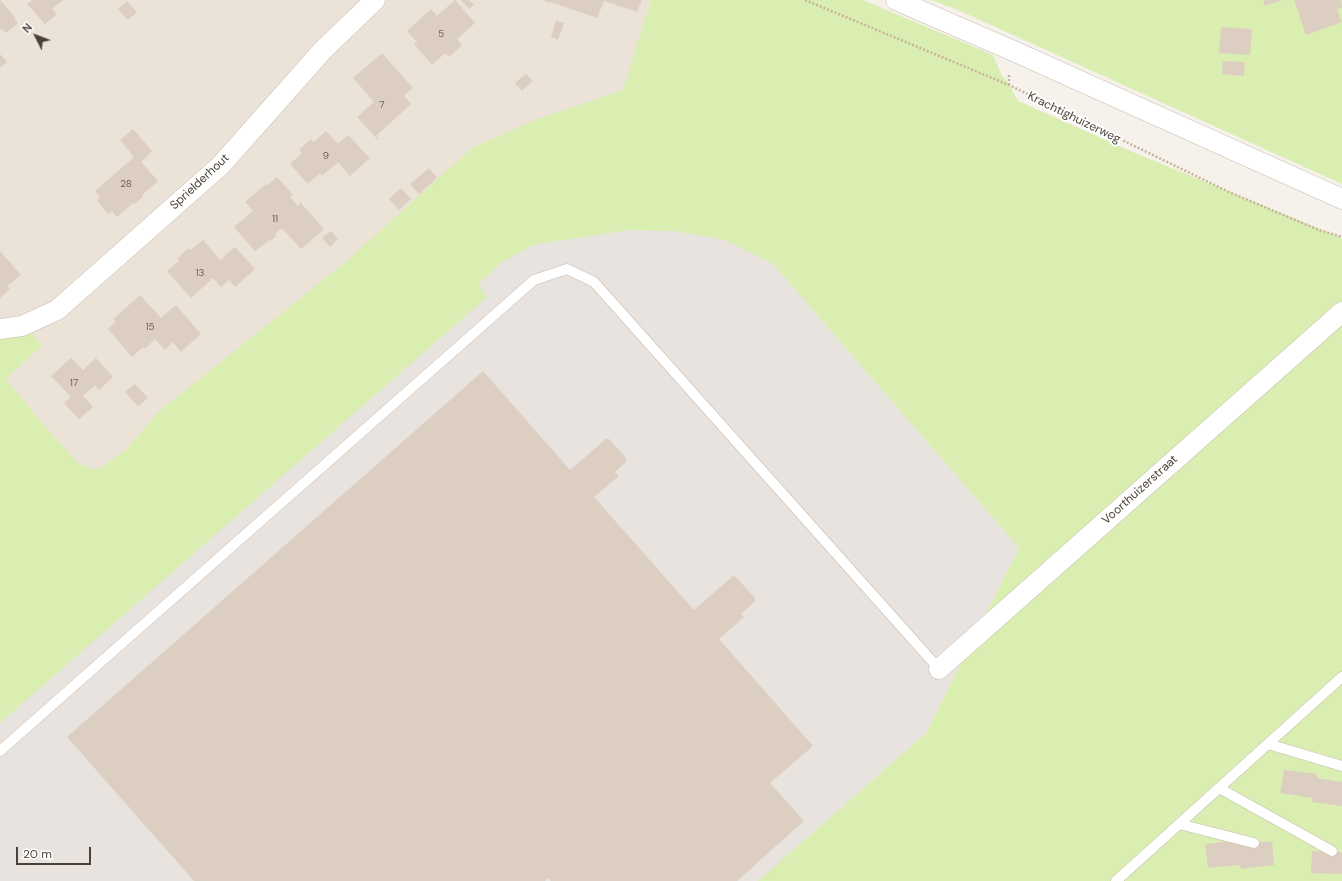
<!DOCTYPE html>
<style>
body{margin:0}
#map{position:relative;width:1342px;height:881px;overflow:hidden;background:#f6f1ea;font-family:"DM Sans",sans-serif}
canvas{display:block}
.north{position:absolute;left:16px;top:16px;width:40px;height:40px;-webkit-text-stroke:3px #fff;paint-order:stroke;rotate:312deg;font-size:11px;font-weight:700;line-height:16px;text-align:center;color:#4c4137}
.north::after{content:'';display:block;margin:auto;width:14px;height:18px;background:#4c4137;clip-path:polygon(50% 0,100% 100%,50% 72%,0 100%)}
.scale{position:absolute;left:16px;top:847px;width:75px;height:18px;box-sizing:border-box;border:2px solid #4c4137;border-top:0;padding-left:5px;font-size:12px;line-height:14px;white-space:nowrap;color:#4c4137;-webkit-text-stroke:3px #fff;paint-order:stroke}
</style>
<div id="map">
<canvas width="1342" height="881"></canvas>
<div class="north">N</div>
<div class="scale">20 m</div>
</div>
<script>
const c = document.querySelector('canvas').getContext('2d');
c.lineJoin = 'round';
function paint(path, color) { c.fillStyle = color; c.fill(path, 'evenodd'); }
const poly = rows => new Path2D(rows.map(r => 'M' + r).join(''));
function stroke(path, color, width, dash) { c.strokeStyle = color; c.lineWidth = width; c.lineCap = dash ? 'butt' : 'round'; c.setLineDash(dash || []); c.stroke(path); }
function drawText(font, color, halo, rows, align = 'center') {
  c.font = font + ' "DM Sans",sans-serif'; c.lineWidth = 4; c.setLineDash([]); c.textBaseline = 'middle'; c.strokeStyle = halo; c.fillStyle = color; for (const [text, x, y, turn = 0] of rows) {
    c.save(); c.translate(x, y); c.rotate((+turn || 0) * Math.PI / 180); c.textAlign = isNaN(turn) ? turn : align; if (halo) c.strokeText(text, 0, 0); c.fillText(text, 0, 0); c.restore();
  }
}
paint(poly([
 [0,0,736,0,801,881,0,881]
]), '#ebe3d8');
paint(poly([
 [629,230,674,231,725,240,773,264,1019,548,926,733,758,881,0,881,0,723,487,297,477,284,502,262,533,245]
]), '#e9e3df');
paint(poly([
 [651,0,863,0,993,55,1001,74,1009,84,1018,101,1128,150,1342,238,1342,881,758,881,926,733,1019,548,773,264,725,240,674,231,629,230,533,245,502,262,478,284,487,297,0,723,0,339,31,333,42,345,6,379,41,422,79,464,97,470,126,450,157,413,348,260,472,148,538,119,623,90],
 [932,0,1342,0,1342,184,960,11]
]), '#d9eeb0');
paint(poly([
 [0,0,15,17,14,18,18,23,6,33,2,29,0,30],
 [32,0,63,0,52,9,57,14,45,24,27,4],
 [455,0,475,23,457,39,462,45,449,57,445,53,432,65,414,44,417,42,407,31,431,9,437,16],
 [461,0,469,0,474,5,469,9],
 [542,0,642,0,637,12,604,1,597,18,551,2,550,3],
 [1263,0,1282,0,1265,6],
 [1294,0,1341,0,1342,8,1337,9,1342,22,1306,35],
 [127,1,137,12,128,20,118,9],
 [556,20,564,23,558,40,551,37],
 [1221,27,1252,29,1250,55,1219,53],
 [382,53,413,88,404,96,411,104,376,136,379,139,378,140,357,117,374,102,353,78],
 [0,54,7,62,0,68],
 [1223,61,1245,62,1244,76,1222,74],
 [526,74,533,81,522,91,515,83],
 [133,129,152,151,141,162,158,181,142,195,143,197,134,204,133,203,117,217,112,211,108,214,97,200,100,198,95,191,134,157,120,140],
 [326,131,338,144,348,135,370,158,350,176,338,162,322,176,320,173,308,184,290,164,302,153,299,150,311,139,314,142],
 [429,168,437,178,419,194,410,184],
 [277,177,295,197,292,195,290,197,298,206,300,204,298,200,324,229,301,249,282,228,275,234,276,236,270,241,269,240,255,251,234,227,253,211,245,202,266,184,267,186],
 [401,188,411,199,399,210,389,199],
 [331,231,338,239,330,247,322,238],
 [203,240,220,260,235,247,255,269,235,287,229,280,221,287,213,278,191,298,167,271,179,261,178,259,181,255,189,248,191,250],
 [0,251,21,275,7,286,10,289,0,298],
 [140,295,161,318,176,305,201,334,181,352,173,342,165,350,155,339,145,349,143,347,132,357,108,329,116,321,113,319],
 [71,358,83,370,96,358,113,377,99,390,95,385,83,396,93,407,79,419,64,403,71,397,51,376],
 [483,371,570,470,606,439,609,439,626,458,626,462,615,472,619,476,594,497,694,610,733,576,736,577,755,598,755,601,741,614,744,617,719,639,813,746,770,783,804,821,737,881,551,881,548,878,545,881,194,881,67,737],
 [135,384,148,398,138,406,125,392],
 [1284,770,1317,774,1317,778,1342,782,1342,806,1312,802,1313,798,1280,793],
 [1239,840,1239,845,1272,841,1274,865,1241,869,1240,865,1208,868,1205,844],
 [1312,851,1342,852,1342,874,1311,873]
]), '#dccfc1');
const service = poly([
 [1268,744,1342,766],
 [0,751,534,280,567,269,594,282,939,669],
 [1219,788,1332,851],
 [1179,824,1254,843],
 [1116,881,1342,677]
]);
const minor = poly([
 [896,0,1009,49,1342,199],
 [0,329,22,326,57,310,221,165,323,50,375,0],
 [939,669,1342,312]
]);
stroke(service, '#c6bbae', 11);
stroke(minor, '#c6bbae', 21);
stroke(poly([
 [805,0,1009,85,1229,192,1319,230,1342,237],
 [1009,85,1009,74]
]), '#c7b29b', 2.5, [2, 2]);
stroke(service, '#fff', 10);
stroke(minor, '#fff', 20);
drawText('10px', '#70645a', null, [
 ["5",441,34],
 ["7",382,105],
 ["9",326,156],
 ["28",126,184],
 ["11",275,219],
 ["13",200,273],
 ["15",150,327],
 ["17",74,383]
]);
drawText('12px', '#4c4137', '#fff', [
 ["Krachtighuizerweg",1074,118,26],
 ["Sprielderhout",200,182,-43],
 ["Voorthuizerstraat",1140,490,-42]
]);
</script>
